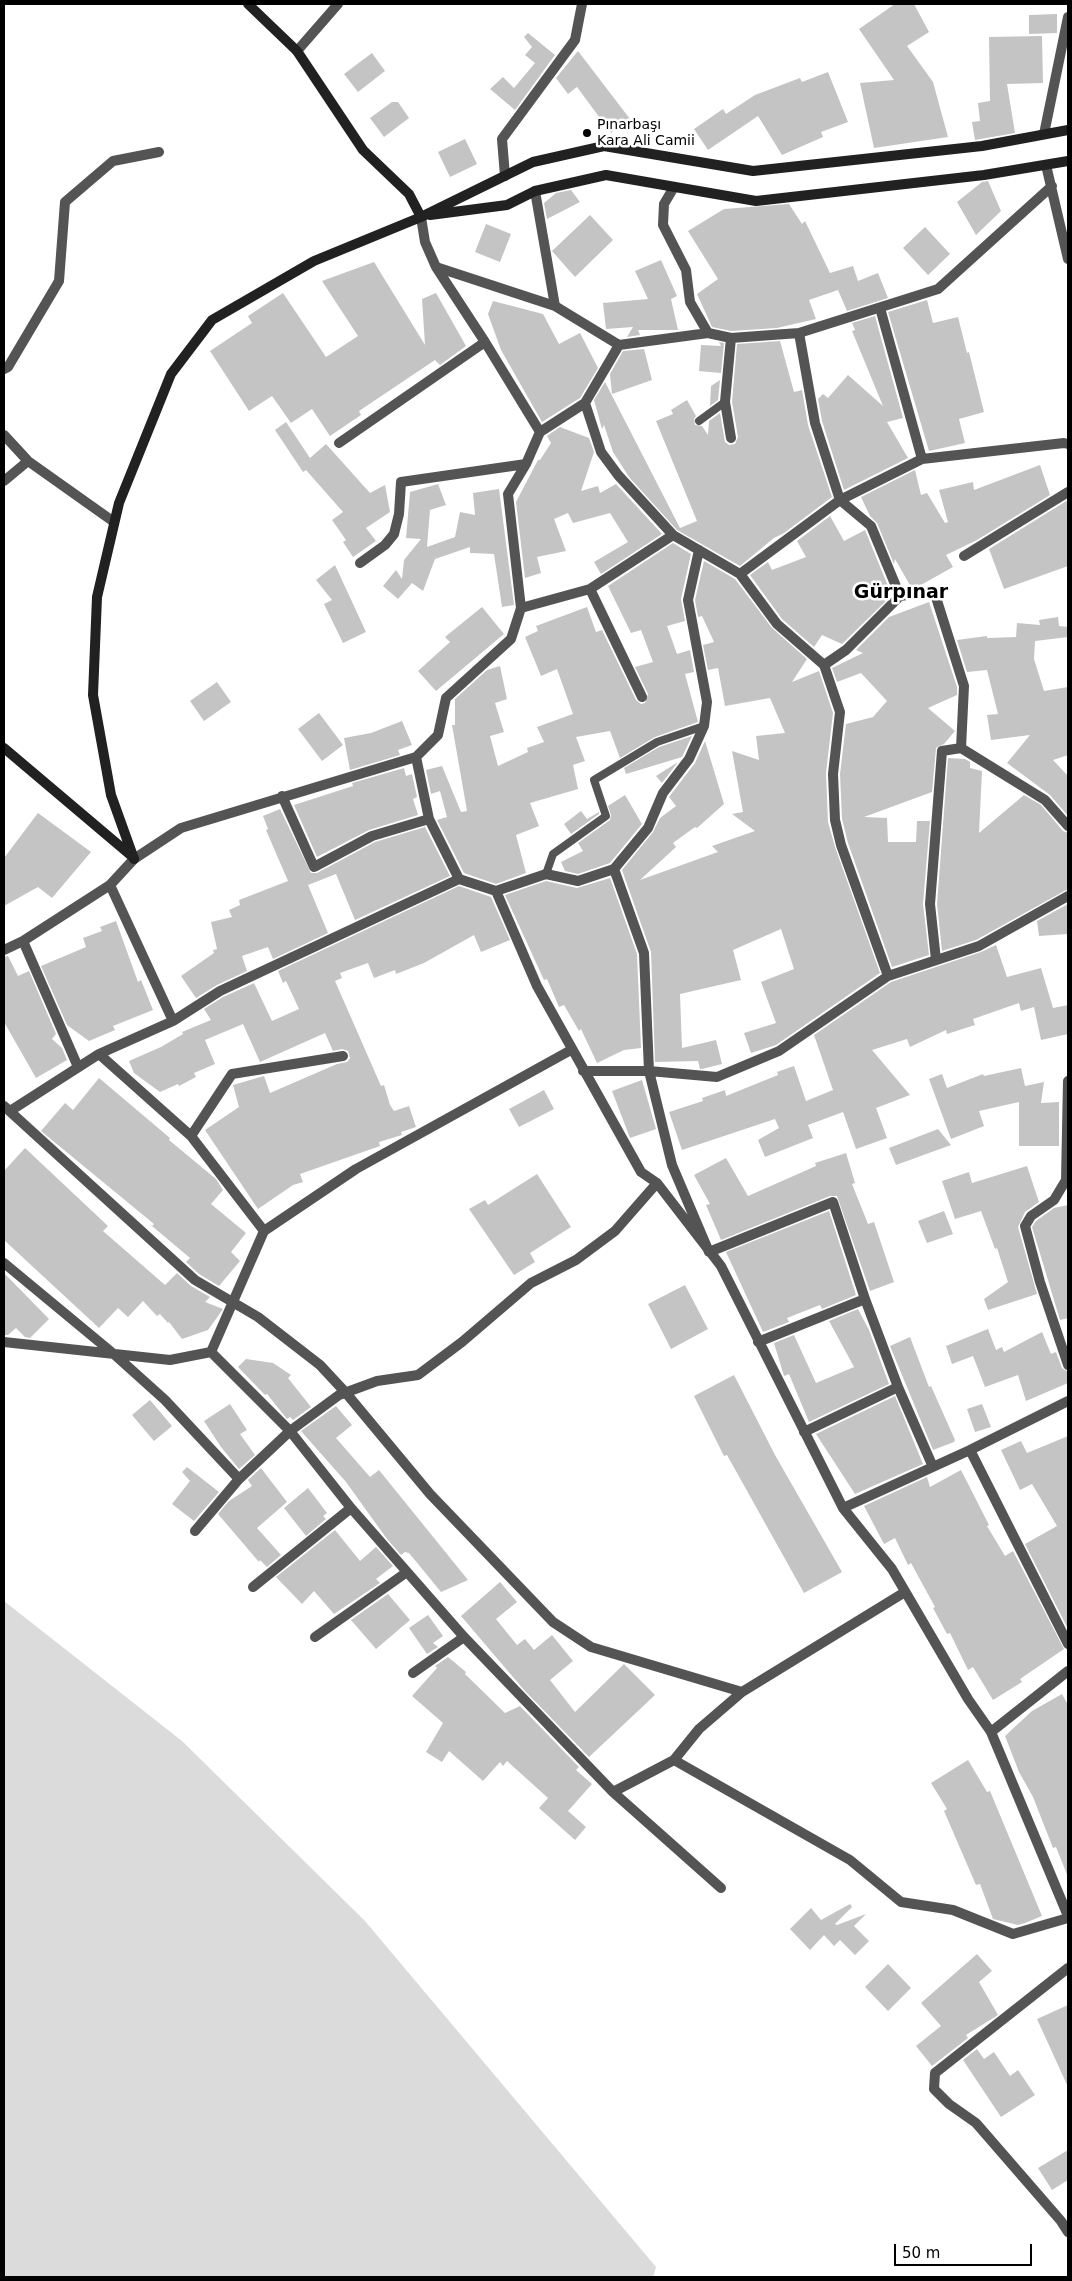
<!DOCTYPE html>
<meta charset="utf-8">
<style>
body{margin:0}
#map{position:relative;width:1072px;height:2281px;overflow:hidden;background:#fff;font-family:"DejaVu Sans",sans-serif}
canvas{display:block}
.frame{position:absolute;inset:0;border:5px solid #000;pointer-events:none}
.scale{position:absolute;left:894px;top:2244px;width:138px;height:22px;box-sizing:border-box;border:2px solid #000;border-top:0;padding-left:6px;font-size:15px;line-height:18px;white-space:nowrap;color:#000;-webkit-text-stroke:4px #fff;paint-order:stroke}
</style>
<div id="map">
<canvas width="1072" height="2281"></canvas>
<div class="frame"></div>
<div class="scale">50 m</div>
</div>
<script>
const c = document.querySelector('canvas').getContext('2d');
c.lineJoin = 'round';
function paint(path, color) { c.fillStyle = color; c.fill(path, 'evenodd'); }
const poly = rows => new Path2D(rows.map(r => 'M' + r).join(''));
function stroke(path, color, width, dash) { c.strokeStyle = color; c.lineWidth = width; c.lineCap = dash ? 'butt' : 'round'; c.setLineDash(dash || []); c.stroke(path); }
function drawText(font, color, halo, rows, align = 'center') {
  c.font = font + ' "DejaVu Sans",sans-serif'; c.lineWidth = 5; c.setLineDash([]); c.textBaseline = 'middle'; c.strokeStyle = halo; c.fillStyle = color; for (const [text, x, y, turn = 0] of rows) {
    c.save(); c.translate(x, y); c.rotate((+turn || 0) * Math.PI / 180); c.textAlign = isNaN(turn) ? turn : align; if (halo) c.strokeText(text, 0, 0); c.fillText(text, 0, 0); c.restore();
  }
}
paint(poly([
 [4,1601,182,1741,365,1921,656,2267,653,2277,4,2277]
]), '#dbdbdb');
paint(poly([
 [895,4,914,4,929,32,907,46,933,82,948,137,874,148,860,83,894,80,859,29],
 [1057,14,1057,33,1029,34,1029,15],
 [528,33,555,55,515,110,490,89,503,77,514,88,535,63,525,55,532,47,524,37],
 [1042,36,1043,83,1007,84,1015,133,975,140,972,122,980,121,978,103,990,101,989,37],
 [578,51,630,119,611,133,577,87,568,94,556,78],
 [372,53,385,71,358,92,344,74],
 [828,72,848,122,821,132,823,137,782,155,758,116,708,150,694,129,723,109,726,114,755,95,800,78,802,82],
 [392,102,398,102,409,118,384,137,370,118],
 [465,139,477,164,450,177,438,152],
 [988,181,1001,211,976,235,957,202,982,182],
 [571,190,580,202,547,219,544,203,556,193],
 [789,204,802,224,805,221,830,273,853,266,858,281,878,273,888,298,847,311,838,290,809,300,816,319,777,328,731,331,712,327,697,294,718,279,688,231,724,209],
 [590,215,613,240,575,277,552,251],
 [486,224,511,234,500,262,475,252],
 [925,227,950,254,928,275,903,248],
 [661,260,677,296,671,299,678,330,638,330,640,335,627,337,633,327,606,329,603,303,648,299,635,271],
 [374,262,425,345,422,299,436,293,466,346,440,365,435,360,359,411,361,415,330,436,312,409,291,423,272,396,249,411,210,351,252,323,248,316,283,293,326,357,358,336,322,281],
 [927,300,933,323,958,317,967,353,969,352,984,412,959,419,965,443,929,451,888,312],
 [493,301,543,314,559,344,580,333,598,368,580,398,542,422,501,350,488,314],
 [875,316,903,418,887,422,908,458,844,490,822,421,818,399,823,394,828,398,848,375,883,406,852,331,855,330,852,323],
 [780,341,794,392,802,390,808,425,832,497,784,533,774,538,740,566,677,530,629,477,613,452,604,425,602,429,594,400,605,382,680,528,697,521,656,421,673,414,671,410,687,400,696,416,694,419,695,425,702,426,708,435,709,421,720,413,725,442,729,445,735,444,738,437,732,402,737,344],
 [719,342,724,343,721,373,699,371,701,345,721,346],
 [644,349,652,380,612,394,610,374,623,351],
 [720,380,718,400,710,406,711,386],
 [286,422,310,458,326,444,370,493,385,485,390,512,366,528,376,541,353,557,343,542,346,540,332,520,343,512,306,470,303,472,275,430],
 [560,427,589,438,594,452,581,491,598,486,600,493,616,484,662,534,601,574,594,562,628,542,610,513,573,523,568,513,554,519,566,551,537,557,541,573,525,578,516,502,538,460,540,460,551,443,547,436],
 [1040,465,1050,495,977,540,946,555,953,567,919,586,911,587,895,559,894,564,877,523,870,516,861,497,915,470,921,495,927,493,945,523,948,522,939,490,973,482,974,490],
 [438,484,446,505,430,510,427,547,455,537,460,512,475,515,473,493,499,489,514,605,502,607,494,554,470,553,470,547,435,559,423,591,412,583,398,599,383,586,396,570,402,579,404,560,421,539,406,538,410,492],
 [1068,500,1068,566,1004,589,989,549],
 [830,516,844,541,865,530,888,586,885,602,842,644,822,635,814,647,782,619,750,575,768,562,772,570,806,557,797,541],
 [673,543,691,554,681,599,685,621,667,626,677,654,690,650,694,672,685,674,698,722,655,737,620,758,610,731,576,737,585,761,573,765,578,789,530,803,539,826,516,835,526,873,496,884,464,873,437,820,447,817,440,791,431,794,426,770,442,766,461,812,467,811,452,725,455,725,455,699,487,670,500,666,507,699,495,703,504,732,490,736,498,766,528,752,527,748,544,742,537,727,573,714,557,669,541,676,525,637,538,631,536,626,587,607,596,632,602,630,636,700,641,704,645,703,648,694,635,667,653,662,641,630,631,633,608,586],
 [704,561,735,579,772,628,807,659,792,682,819,671,833,713,826,773,828,822,835,847,880,973,776,1045,751,1053,744,1033,776,1023,761,982,794,969,781,929,733,950,741,980,680,994,682,1048,716,1040,722,1064,702,1069,700,1069,698,1061,655,1062,651,952,622,870,653,832,660,818,676,806,669,797,695,763,705,741,724,804,697,828,695,827,673,843,676,847,640,880,718,852,712,846,755,831,732,814,743,812,732,751,759,760,756,736,785,733,770,698,725,706,718,668,708,670,703,645,714,642,702,616,698,617,695,600],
 [335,565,366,632,343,643,324,604,332,600,316,580],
 [929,602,957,687,957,695,928,708,955,731,944,744,936,748,932,792,864,817,887,818,888,842,916,842,917,821,930,821,923,904,929,955,892,967,848,843,842,819,840,774,846,724,873,717,887,701,861,673,837,682,832,668,863,653,856,650,889,617],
 [482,607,504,634,436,691,418,671,450,642,445,637],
 [1058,617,1059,626,1068,627,1068,637,1035,641,1034,659,1044,691,1068,687,1068,755,1053,760,1068,776,1068,816,1050,795,1007,763,1030,735,991,740,987,715,998,714,987,670,967,672,957,640,987,636,987,638,1016,637,1017,623,1040,625,1039,620],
 [217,682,231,702,204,721,190,701],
 [319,713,343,745,322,761,298,729],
 [402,721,412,745,398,750,400,755,350,770,344,738,371,733],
 [692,736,682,757,626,774,624,768,659,747],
 [948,758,965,759,970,762,970,768,982,771,979,833,1024,795,1041,805,1063,831,1068,833,1068,889,976,940,942,951,937,904],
 [678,762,662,783,656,776],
 [404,768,406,776,412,774,417,797,413,799,418,815,369,830,317,857,294,805,353,786,352,783],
 [625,795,642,824,610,863,578,874,565,871,561,862,583,851,578,843,610,820,611,815,608,806],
 [280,809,311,873,317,873,375,842,425,827,450,876,355,920,336,874,308,885,328,933,273,959,268,947,242,956,247,971,217,985,196,998,181,976,214,953,213,950,217,949,211,922,232,917,229,910,240,905,239,900,288,881,266,830,268,829,263,816],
 [581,811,587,819,599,812,599,814,571,834,564,824],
 [38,813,91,852,52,898,38,887,4,906,4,858],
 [610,878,637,954,641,1048,624,1050,597,1063,581,1029,579,1031,564,1005,559,1007,547,979,544,980,505,895,546,881,577,888],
 [459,886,491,897,510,940,481,952,474,935,424,963,396,974,395,970,374,978,368,963,340,973,342,978,335,981,381,1086,384,1085,390,1105,394,1111,409,1106,416,1127,401,1132,402,1135,379,1142,380,1146,300,1174,303,1182,293,1185,258,1209,205,1130,239,1107,233,1085,264,1076,270,1093,337,1064,347,1062,350,1058,348,1051,342,1049,333,1051,325,1033,260,1062,243,1024,205,1040,215,1064,194,1073,196,1077,179,1086,178,1084,160,1092,134,1073,129,1061,161,1047,183,1034,182,1032,211,1020,204,1009,223,997,252,984,254,983,272,1021,299,1009,286,981,283,983,278,971],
 [1068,904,1068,934,1039,936,1037,921],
 [116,921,138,982,141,980,153,1010,113,1026,115,1030,89,1041,67,1025,41,966,86,947,83,938,102,931,100,927],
 [996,945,1007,977,1041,968,1053,1008,1068,1005,1068,1034,1041,1040,1034,1007,1021,1011,1019,1003,973,1019,975,1025,947,1034,946,1030,910,1047,907,1039,872,1050,910,1095,876,1108,887,1138,856,1149,843,1112,808,1125,813,1138,765,1157,758,1140,779,1128,775,1119,682,1150,669,1112,703,1101,702,1098,725,1090,726,1096,778,1075,777,1072,794,1066,806,1101,833,1090,814,1035,891,982,981,952],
 [8,956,18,976,29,971,56,1034,52,1039,62,1048,67,1060,36,1078,4,1022,4,957],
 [1021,1068,1025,1086,1044,1082,1041,1103,1059,1102,1059,1146,1019,1146,1019,1102,979,1111,984,1126,951,1139,929,1079,942,1074,947,1088,983,1074,984,1076],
 [99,1078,170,1138,169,1140,216,1179,223,1190,211,1204,246,1233,231,1252,240,1261,219,1286,199,1274,186,1262,190,1258,152,1226,154,1224,41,1131,65,1103,73,1110],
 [642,1080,656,1129,630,1138,612,1091],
 [544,1090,554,1109,519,1127,509,1109],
 [938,1129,951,1145,896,1165,889,1148],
 [25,1148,108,1226,103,1231,165,1285,177,1273,191,1286,210,1297,205,1302,223,1309,208,1330,182,1339,169,1322,168,1323,160,1314,157,1316,143,1301,128,1317,118,1308,99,1328,4,1240,4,1171],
 [846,1153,855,1183,852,1184,868,1224,874,1222,894,1282,870,1291,837,1196,830,1196,721,1240,706,1205,710,1204,694,1175,726,1158,748,1196,816,1166,815,1163],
 [1027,1166,1039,1202,1025,1212,1018,1227,1037,1294,988,1310,984,1299,1008,1282,997,1248,995,1249,981,1211,955,1219,942,1181,969,1172,972,1183],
 [537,1174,571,1227,530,1253,535,1262,514,1275,469,1209,485,1200,488,1205],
 [1068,1205,1068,1318,1060,1320,1032,1227,1036,1221,1054,1208],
 [829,1211,856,1295,822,1309,820,1305,787,1318,789,1322,763,1332,726,1252],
 [944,1211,953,1234,927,1243,918,1221],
 [4,1273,49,1319,30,1338,25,1337,16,1328,8,1335,4,1335],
 [685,1285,708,1329,671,1349,648,1304],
 [858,1309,869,1330,889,1384,809,1422,789,1374,784,1376,774,1343,794,1335,816,1383,854,1367,829,1321],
 [988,1329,996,1350,1002,1347,1004,1352,1042,1332,1051,1354,1056,1352,1062,1368,1068,1372,1068,1383,1026,1401,1018,1375,985,1387,973,1356,952,1364,946,1346],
 [910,1337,929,1387,931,1386,955,1440,954,1442,933,1450,890,1346],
 [246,1359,273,1363,291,1375,288,1378,311,1407,293,1420,290,1417,287,1419,267,1394,265,1395,238,1367],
 [734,1375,775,1455,842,1572,804,1593,727,1455,724,1456,694,1396],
 [895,1396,923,1464,855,1494,816,1434],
 [150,1400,172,1426,154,1441,132,1415],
 [230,1404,247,1430,240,1434,255,1455,239,1469,221,1447,204,1421],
 [982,1404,991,1427,975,1432,967,1409],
 [336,1406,352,1425,336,1438,370,1477,379,1470,468,1580,441,1592,409,1553,405,1552,401,1555,387,1539,346,1482,301,1431],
 [1068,1436,1068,1629,1025,1544,1057,1526,1032,1484,1020,1490,1001,1450,1021,1441,1027,1453],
 [187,1467,219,1492,194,1521,172,1504,190,1481,182,1472],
 [261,1468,287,1502,257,1528,281,1555,267,1567,260,1560,259,1562,218,1514,229,1501,252,1486,248,1480],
 [961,1470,989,1525,987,1526,1005,1556,1013,1551,1064,1649,1020,1679,1022,1682,993,1700,973,1667,968,1670,950,1633,947,1634,933,1608,935,1607,911,1563,908,1565,895,1538,884,1544,864,1506,927,1477,930,1487],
 [308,1488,327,1513,323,1516,326,1519,306,1536,284,1508],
 [335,1530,360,1561,376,1547,393,1566,376,1579,380,1583,334,1614,314,1591,302,1604,276,1577],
 [500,1582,517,1602,496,1619,517,1645,525,1639,534,1650,552,1635,573,1661,550,1680,575,1712,624,1664,655,1695,589,1757,524,1690,461,1616],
 [388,1594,410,1620,376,1649,351,1620],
 [428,1615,443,1636,433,1643,438,1647,427,1654,409,1628],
 [448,1657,466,1672,465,1674,505,1713,520,1706,579,1767,576,1770,592,1784,568,1811,586,1827,575,1840,539,1808,548,1798,507,1761,503,1766,500,1762,483,1781,449,1751,442,1762,426,1752,443,1723,412,1696,437,1668,435,1666],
 [1062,1694,1068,1705,1068,1877,1056,1847,1053,1848,1033,1797,1019,1772,1005,1736,1032,1711],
 [968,1760,987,1792,990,1791,1042,1916,1025,1923,1018,1925,993,1919,980,1884,976,1885,944,1811,947,1809,931,1783],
 [850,1904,852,1907,835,1924,837,1925,866,1914,854,1926,869,1941,855,1955,840,1940,834,1946,824,1935,810,1950,790,1929,811,1908,821,1920],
 [977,1954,992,1971,979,1982,998,2015,966,2035,968,2038,932,2066,916,2046,941,2026,921,2003],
 [888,1964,911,1988,888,2011,865,1987],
 [1068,2005,1068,2087,1037,2019],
 [977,2049,984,2059,994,2052,1010,2076,1018,2070,1035,2095,1001,2117,963,2060],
 [1068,2150,1068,2180,1052,2190,1038,2168]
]), '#c4c4c4');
stroke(poly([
 [699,421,725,402],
 [546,874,553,854,606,816,594,780,657,742,704,726]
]), '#545454', 8);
stroke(poly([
 [297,51,338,4],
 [1044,134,1068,17],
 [1046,165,1068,259],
 [505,176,502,139,575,40,582,4],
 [674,187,664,204,663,225,686,270,690,302,708,333],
 [535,191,555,306],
 [421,217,425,242,436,267,485,342,540,432,585,403,619,345,708,333,731,338,799,333,938,289,1052,186],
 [436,267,555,306,619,345],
 [880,308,922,459],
 [799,333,815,423,840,500,871,526,900,596,846,650,824,665],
 [731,338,725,402,731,438],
 [4,369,8,367,59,281,65,202,113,161,159,152],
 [585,403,601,452,618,475,673,535,740,574,777,624,824,665,840,712,833,774,835,820,841,845,888,976],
 [4,435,28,461,114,522],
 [339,443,485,342],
 [4,481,28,461],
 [964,556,1068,492],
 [360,563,385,545,394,534,399,514,401,482,526,464],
 [740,574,840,500,922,459,1064,443,1068,444],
 [590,589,642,697],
 [900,596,934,591,964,686,961,748,942,751,930,904,936,960],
 [521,608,590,589,673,535],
 [961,748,1045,800,1068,826],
 [282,796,314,867,372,836,429,819],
 [614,869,644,953,649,1071,672,1165,709,1252,833,1202,865,1299,898,1387,933,1467],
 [459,879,429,819,416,757,438,735,446,698,511,639,521,608,508,494,526,464,540,432],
 [110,885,173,1021],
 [496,891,546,874,578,881,614,869,648,828,663,793,689,759,704,726,707,702,688,600,699,550],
 [23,941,78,1067],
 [4,950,23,941,110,885,134,859,181,828,416,757],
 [99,1054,191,1136,264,1231],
 [583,1071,649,1071,717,1077,779,1051,888,976,979,946,1068,896],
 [1068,1081,1066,1180,1054,1200,1031,1216,1025,1226,1040,1282,1068,1365],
 [4,1106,195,1280,258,1317,320,1365,346,1393,430,1494,553,1622,591,1647,742,1692],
 [10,1111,99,1054,173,1021,220,991,459,879,496,891,537,986,641,1172,657,1183,721,1266,843,1508,892,1569,968,1699,991,1732,1068,1916],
 [191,1136,232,1074,343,1056],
 [4,1263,115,1355,165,1400,239,1479],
 [4,1342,170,1360,211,1352,264,1231,356,1169,571,1050],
 [758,1342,865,1299],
 [211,1352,290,1431,351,1508,464,1637,613,1792,721,1888],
 [804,1432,898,1387],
 [970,1450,1068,1644],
 [843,1508,970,1450,1068,1401],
 [195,1531,239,1479,290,1431,339,1395,377,1381,418,1375,462,1342,531,1283,576,1260,615,1231,657,1183],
 [253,1587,351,1508],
 [315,1637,407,1572],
 [413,1673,464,1637],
 [991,1732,1068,1671],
 [674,1760,850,1860,901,1902,953,1910,1013,1934,1068,1918],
 [613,1792,674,1760,699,1729,742,1692,905,1592],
 [1068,1968,935,2073,934,2089,949,2104,976,2123,1061,2221,1068,2232]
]), '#545454', 10);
stroke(poly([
 [248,4,297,51,363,150,409,194,421,217],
 [430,215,507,205,535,191,606,175,756,201,984,175,1068,161],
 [4,748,134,858],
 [134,859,111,795,93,695,97,597,119,503,171,374,212,320,314,261,421,217,533,162,604,146,753,171,982,146,1068,130]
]), '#212121', 10);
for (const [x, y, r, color] of [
 [587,133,5,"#000"]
]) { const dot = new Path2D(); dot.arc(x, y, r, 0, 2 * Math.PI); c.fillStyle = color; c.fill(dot); stroke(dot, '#fff', 2); }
drawText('14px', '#000', '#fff', [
 ["Pınarbaşı",597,125],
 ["Kara Ali Camii",597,141]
], 'left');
drawText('bold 19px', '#000', '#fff', [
 ["Gürpınar",901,593]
]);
</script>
